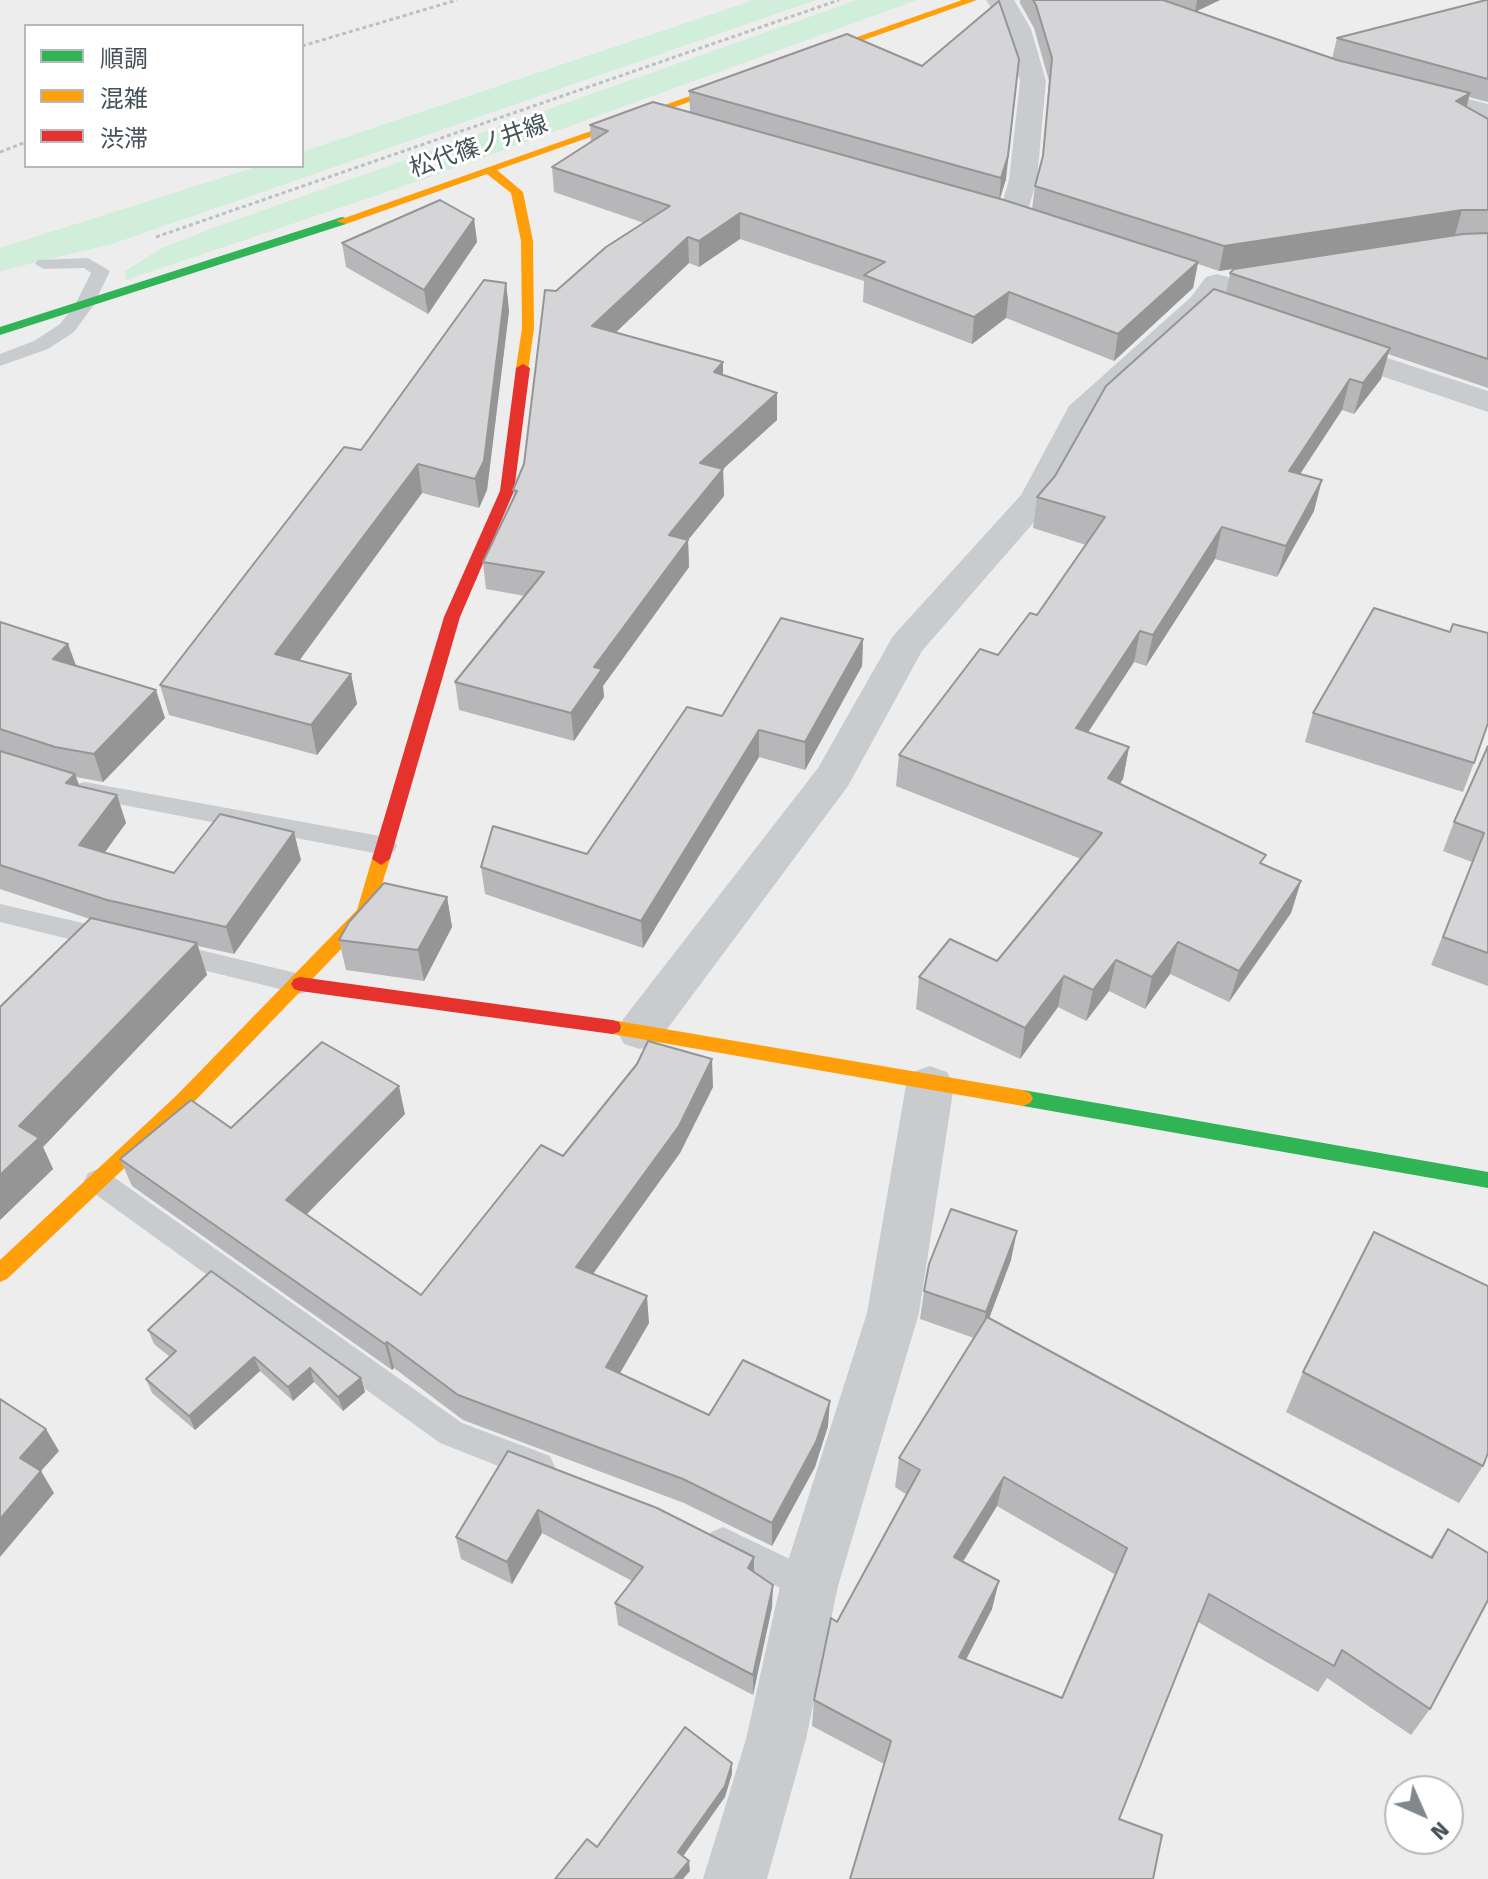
<!DOCTYPE html>
<meta charset="utf-8">
<style>
body{margin:0}
#map{position:relative;width:1488px;height:1879px;overflow:hidden;background:#eeeded;font-family:"Fira Sans","Noto Sans JP",sans-serif}
canvas{display:block}
.legend{position:absolute;left:24px;top:24px;width:280px;height:144px;box-sizing:border-box;background:#fff;border:2px solid #b4b9bd;margin:0;padding:10px 14px;list-style:none;font-size:24px;color:#445159}
.legend li{display:flex;align-items:center;gap:16px;height:40px}
.legend b{width:40px;border:2px solid #b4b9bd}
.north{position:absolute;left:1384px;top:1775px;width:80px;height:80px;box-sizing:border-box;background:#fff;border:2px solid #b4b9bd;border-radius:50%;rotate:135deg;font-size:22px;font-weight:700;line-height:32px;text-align:center;color:#445159}
.north::after{content:'';display:block;margin:auto;width:28px;height:36px;background:#80888d;clip-path:polygon(50% 0,100% 100%,50% 72%,0 100%)}
</style>
<div id="map">
<canvas width="1488" height="1879"></canvas>
<ul class="legend">
<li><b style="height:10px;background:#30b455"></b>順調</li>
<li><b style="height:10px;background:#ff9f0a"></b>混雑</li>
<li><b style="height:10px;background:#e5322d"></b>渋滞</li>
</ul>
<div class="north">N</div>
</div>
<script>
const c = document.querySelector('canvas').getContext('2d');
c.lineJoin = 'round';
function paint(path, color) { c.fillStyle = color; c.fill(path, 'evenodd'); }
const poly = rows => new Path2D(rows.map(r => 'M' + r).join(''));
function stroke(path, color, width, dash) { c.strokeStyle = color; c.lineWidth = width; c.lineCap = dash ? 'butt' : 'round'; c.setLineDash(dash || []); c.stroke(path); }
function drawText(font, color, halo, rows, align = 'center') {
  c.font = font + ' "Fira Sans","Noto Sans JP",sans-serif'; c.lineWidth = 6; c.setLineDash([]); c.textBaseline = 'middle'; c.strokeStyle = halo; c.fillStyle = color; for (const [text, x, y, turn = 0] of rows) {
    c.save(); c.translate(x, y); c.rotate((+turn || 0) * Math.PI / 180); c.textAlign = isNaN(turn) ? turn : align; if (halo) c.strokeText(text, 0, 0); c.fillText(text, 0, 0); c.restore();
  }
}
paint(poly([
 [754,0,816,0,112,244,0,271,0,248,259,166,302,166,302,152],
 [857,0,917,0,413,183,126,280,125,271,160,249,213,228]
]), '#d0eed9');
stroke(poly([
 [302,46,457,0],
 [0,152,26,142],
 [156,237,839,0]
]), '#b6c3be', 3, [4, 3]);
paint(poly([
 [88,258,110,271,93,306,74,332,48,349,0,366,0,354,34,341,60,324,75,305,91,273,84,268,44,269,35,264,38,260,88,258],
 [85,782,385,837,394,840,397,846,394,852,385,855,76,796,73,790,76,784,85,782],
 [0,904,109,929,118,932,122,939,118,946,109,949,0,922,0,904],
 [171,943,300,974,309,977,313,984,309,991,300,994,162,960,158,953,162,946,171,943],
 [98,1169,108,1173,462,1423,550,1456,555,1467,550,1478,539,1482,440,1443,88,1189,84,1181,88,1173,98,1169],
 [723,1527,821,1574,826,1586,821,1598,809,1602,711,1554,706,1543,711,1532,723,1527]
]), '#c9ccce');
paint(poly([
 [986,0,1014,0,1031,29,1046,81,1037,180,1026,217,1022,223,1012,226,1002,223,998,217,1009,180,1020,81,1005,29,986,0],
 [1409,84,1488,104,1488,120,1400,98,1396,92,1400,86,1409,84],
 [1217,274,1228,277,1232,283,1213,311,1095,418,1048,506,922,651,848,786,656,1044,640,1049,624,1044,617,1031,624,1018,818,768,893,636,1021,495,1069,406,1191,297,1206,277,1217,274],
 [1327,338,1488,391,1488,412,1316,354,1311,347,1316,340,1327,338],
 [930,1066,947,1072,954,1085,919,1313,838,1586,806,1739,767,1879,703,1879,746,1739,780,1586,867,1313,906,1085,913,1072,930,1066]
]), '#c9ccce');
paint(poly([
 [342,217,346,218,346,224,0,335,0,327,342,217],
 [1023,1090,1488,1172,1488,1188,1023,1106,1016,1103,1013,1098,1016,1093,1023,1090]
]), '#30b455');
paint(poly([
 [962,0,977,0,497,170,523,192,533,241,534,328,528,371,516,368,522,328,521,241,511,193,487,174,346,224,336,221,962,0],
 [381,853,390,859,371,918,191,1105,7,1279,0,1282,0,1260,177,1095,357,910,372,859,381,853],
 [612,1020,1023,1090,1030,1093,1033,1098,1030,1103,1023,1106,612,1034,605,1032,603,1027,605,1022,612,1020]
]), '#ff9f0a');
paint(poly([
 [523,364,530,368,514,491,460,617,390,859,381,865,372,859,444,617,500,491,516,368,523,364],
 [300,977,612,1020,619,1022,621,1027,619,1032,612,1034,300,991,294,989,291,984,294,979,300,977]
]), '#e5322d');
paint(poly([
 [1020,0,1220,0,1196,11,1332,59,1337,38,1488,0,1488,102,1469,97,1467,106,1488,119,1488,388,1388,354,1381,379,1354,414,1342,410,1300,474,1314,511,1277,577,1215,559,1146,666,1134,662,1088,732,1129,747,1123,779,1120,784,1263,864,1301,881,1291,913,1229,1002,1170,974,1145,1009,1109,991,1086,1021,1058,1007,1020,1059,916,1009,919,977,997,961,1081,859,896,786,899,755,1037,615,1086,545,1033,528,1037,497,1226,293,1230,273,1234,269,1219,271,1198,264,1193,288,1114,361,1006,318,972,344,863,302,864,281,740,239,699,267,689,263,615,333,723,362,723,375,777,420,723,469,724,496,688,540,689,567,603,686,604,697,574,741,459,710,455,682,525,596,486,589,483,562,514,498,513,490,524,464,556,291,644,223,554,192,552,167,591,142,590,125,690,112,689,91,1006,179,1000,199,1032,209,1035,186,1042,160,1049,81,1034,28,1020,3],
 [474,219,477,242,428,314,346,267,342,243],
 [506,283,509,311,487,490,479,508,422,493,299,661,351,674,357,704,317,755,169,715,160,685,361,450],
 [0,622,68,644,76,665,165,718,103,782,76,777,79,786,117,795,126,823,104,852,174,873,301,860,234,954,198,946,207,975,43,1147,53,1169,0,1220,90,919,0,889],
 [863,639,862,666,805,770,759,757,643,948,485,894,481,867,587,854,722,716],
 [1313,713,1474,763,1463,792,1305,742],
 [1488,746,1488,986,1431,965,1472,862,1443,851,1454,822],
 [447,897,452,927,424,981,346,970,339,940],
 [713,1087,680,1153,593,1274,649,1323,620,1373,709,1415,828,1426,815,1467,772,1546,684,1503,463,1420,394,1368,392,1370,132,1186,120,1159,231,1128,405,1114,307,1214,421,1295,563,1156],
 [1011,1260,989,1318,1430,1557,1448,1529,1430,1709,1411,1735,1327,1678,1318,1692,1198,1622,1119,1819,884,1764,812,1726,814,1700,837,1622,907,1495,895,1487,899,1458,974,1338,920,1319,924,1291],
 [997,1506,1116,1575,1062,1698,966,1659,992,1609,963,1562],
 [148,1330,361,1378,365,1392,343,1411,314,1382,293,1401,260,1371,195,1430,152,1393,146,1379,170,1357,154,1344],
 [1303,1372,1483,1466,1459,1503,1286,1412],
 [508,1451,754,1572,772,1607,753,1695,618,1625,615,1603,632,1581,542,1533,512,1584,461,1559,456,1537]
]), '#b7b7b9');
paint(poly([
 [1197,0,1220,0,1195,12],
 [1017,81,1006,179,999,201,1001,178],
 [1470,93,1464,117,1456,101],
 [1462,210,1455,235,1219,271,1224,246],
 [740,213,740,239,699,267,699,241],
 [474,219,477,242,428,314,424,290],
 [688,237,689,263,594,353,592,326],
 [1198,262,1193,288,1114,361,1118,334],
 [506,283,509,311,487,490,479,508,475,479],
 [1009,292,1006,318,972,344,974,317],
 [1390,348,1381,379,1354,414,1363,383],
 [723,362,723,389,714,372],
 [1350,379,1342,410,1281,503,1289,471],
 [777,393,777,420,723,469,724,496,670,562,669,535,700,463],
 [418,464,422,493,282,684,275,654],
 [1322,480,1314,511,1277,577,1286,546],
 [1222,527,1215,559,1146,666,1153,635],
 [688,540,689,567,603,686,604,697,574,741,571,713,594,667],
 [1140,631,1134,662,1070,760,1076,728],
 [863,639,862,666,805,770,805,742],
 [68,644,78,672,53,659],
 [351,674,357,704,317,755,311,725],
 [156,690,165,718,103,782,94,754],
 [759,730,759,757,643,948,641,921],
 [1129,747,1123,779,1102,810,1108,778],
 [75,774,85,802,66,783],
 [117,795,126,823,90,873,79,845],
 [294,832,301,860,234,954,226,927],
 [1301,881,1291,913,1229,1002,1239,971],
 [447,897,452,927,424,981,418,950],
 [1178,942,1170,974,1145,1009,1152,977],
 [197,943,207,975,43,1147,53,1169,0,1220,0,1175,19,1126],
 [1116,960,1109,991,1086,1021,1093,990],
 [1064,976,1058,1007,1020,1059,1025,1028],
 [712,1059,713,1087,680,1153,579,1293,576,1267],
 [399,1086,405,1114,294,1227,286,1200],
 [1017,1231,1011,1260,981,1340,986,1312],
 [647,1296,649,1323,609,1392,606,1367],
 [387,1342,394,1368,392,1370,385,1344],
 [254,1357,260,1371,195,1430,189,1416],
 [310,1368,314,1382,293,1401,288,1387],
 [361,1378,365,1392,343,1411,338,1397],
 [830,1401,828,1426,815,1467,772,1546,772,1523],
 [46,1429,59,1451,41,1471,54,1493,0,1557,0,1519,20,1458],
 [1004,1477,997,1506,948,1585,954,1557],
 [538,1510,542,1533,512,1584,507,1562],
 [754,1557,754,1579,748,1568],
 [999,1581,992,1609,954,1683,959,1657],
 [773,1585,772,1607,753,1695,753,1675],
 [732,1763,732,1774,725,1797,679,1862,678,1852],
 [689,1861,690,1871,683,1879,674,1879]
]), '#959596');
const building = poly([
 [1033,0,1163,0,1337,60,1470,93,1456,101,1488,119,1488,210,1462,210,1224,246,1035,186,1043,156,1052,58,1036,5,1033,0],
 [1486,0,1488,0,1488,79,1337,38,1486,0],
 [999,1,1019,59,1008,156,1001,178,689,91,847,34,922,66,999,1],
 [653,102,1004,200,1198,262,1118,334,1009,292,974,317,864,275,885,262,740,213,699,241,688,237,592,326,723,362,714,372,777,393,700,463,723,469,669,535,688,540,594,667,602,669,571,713,455,682,544,572,483,562,517,491,513,490,524,464,545,290,556,291,606,247,670,206,552,167,608,131,590,125,653,102],
 [440,200,474,219,424,290,342,243,440,200],
 [1488,233,1488,359,1230,273,1234,269,1463,234,1488,233],
 [484,280,506,283,484,461,475,479,418,464,275,654,351,674,311,725,160,685,344,447,361,450,484,280],
 [1214,289,1390,348,1363,383,1350,379,1289,471,1322,480,1286,546,1222,527,1153,635,1140,631,1076,728,1129,747,1108,778,1266,855,1260,863,1301,881,1239,971,1178,942,1152,977,1116,960,1093,990,1064,976,1025,1028,919,977,950,939,997,961,1102,833,899,755,980,649,998,655,1030,613,1037,615,1105,517,1037,497,1055,476,1106,386,1214,289],
 [1374,608,1450,632,1453,624,1488,633,1488,723,1474,763,1313,713,1374,608],
 [781,618,863,639,805,742,759,730,641,921,481,867,493,826,587,854,687,707,722,716,781,618],
 [0,622,68,644,53,659,156,690,94,754,55,747,0,729,0,622],
 [1488,746,1488,953,1443,937,1484,833,1454,822,1488,746],
 [0,751,75,774,66,783,117,795,79,845,174,873,220,814,294,832,226,927,107,900,0,865,0,751],
 [384,883,447,897,418,950,339,940,349,922,384,883],
 [91,918,197,943,19,1126,39,1138,0,1175,0,1007,91,918],
 [648,1041,712,1059,679,1126,576,1267,647,1296,606,1367,709,1415,743,1360,830,1401,816,1442,772,1523,683,1479,458,1395,387,1342,385,1344,120,1159,191,1100,231,1128,322,1042,399,1086,286,1200,421,1295,541,1145,563,1156,637,1064,648,1041],
 [951,1209,1017,1231,986,1312,924,1291,929,1264,951,1209],
 [1374,1232,1488,1286,1488,1453,1483,1466,1303,1372,1374,1232],
 [211,1271,361,1378,338,1397,310,1368,288,1387,254,1357,189,1416,146,1379,176,1351,148,1330,211,1271],
 [987,1317,1432,1558,1448,1529,1488,1553,1488,1600,1430,1709,1342,1650,1334,1666,1209,1594,1119,1819,1162,1835,1153,1879,850,1879,891,1741,814,1700,831,1618,837,1622,920,1470,899,1458,987,1317],
 [1004,1477,1127,1548,1062,1698,959,1657,999,1581,954,1557,1004,1477],
 [0,1399,46,1429,20,1458,41,1471,0,1519,0,1399],
 [508,1451,657,1508,754,1557,748,1568,773,1585,753,1675,615,1603,643,1567,538,1510,507,1562,456,1537,508,1451],
 [685,1727,732,1763,725,1786,678,1852,689,1861,674,1879,555,1879,587,1839,597,1847,685,1727]
]);
paint(building, '#d5d5d7');
stroke(building, '#959596', 2);
drawText('24px', '#445159', '#fff', [
 ["松代篠ノ井線",479,147,-19]
]);
</script>
